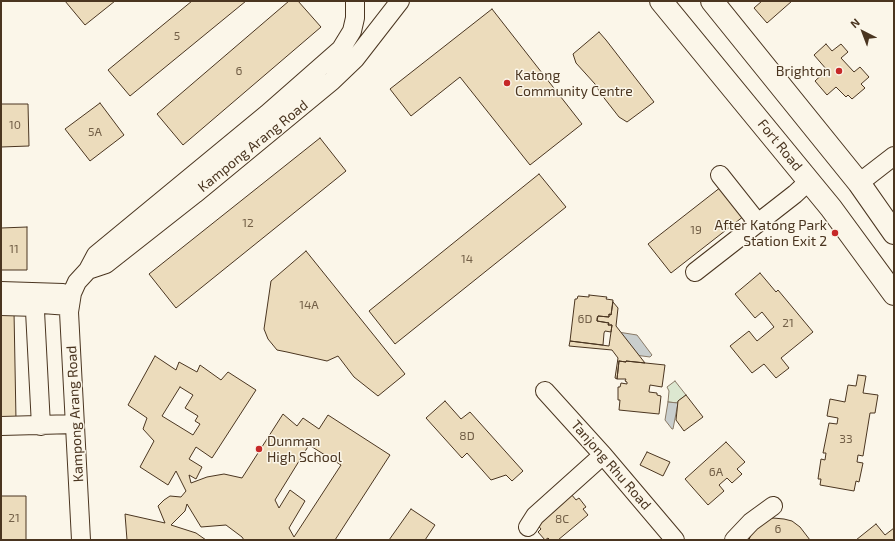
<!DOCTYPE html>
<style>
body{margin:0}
#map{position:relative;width:895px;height:541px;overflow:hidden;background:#fbf6e9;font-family:"Exo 2",sans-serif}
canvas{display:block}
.frame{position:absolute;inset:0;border:2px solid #4a3520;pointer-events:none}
.north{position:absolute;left:843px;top:12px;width:40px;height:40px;-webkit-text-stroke:3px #fbf6e9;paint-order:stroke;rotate:318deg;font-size:11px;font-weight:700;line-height:16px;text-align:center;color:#4a3520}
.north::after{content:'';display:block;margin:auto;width:14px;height:18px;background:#4a3520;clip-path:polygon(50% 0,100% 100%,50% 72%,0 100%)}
</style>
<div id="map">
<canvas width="895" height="541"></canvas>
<div class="frame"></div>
<div class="north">N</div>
</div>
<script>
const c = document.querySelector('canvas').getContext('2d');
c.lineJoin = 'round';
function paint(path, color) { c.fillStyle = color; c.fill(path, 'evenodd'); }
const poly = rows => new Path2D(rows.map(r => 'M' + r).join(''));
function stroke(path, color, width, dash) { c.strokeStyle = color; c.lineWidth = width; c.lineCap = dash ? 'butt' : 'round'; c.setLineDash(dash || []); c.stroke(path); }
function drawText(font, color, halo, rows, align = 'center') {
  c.font = font + ' "Exo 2",sans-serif'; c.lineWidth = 3; c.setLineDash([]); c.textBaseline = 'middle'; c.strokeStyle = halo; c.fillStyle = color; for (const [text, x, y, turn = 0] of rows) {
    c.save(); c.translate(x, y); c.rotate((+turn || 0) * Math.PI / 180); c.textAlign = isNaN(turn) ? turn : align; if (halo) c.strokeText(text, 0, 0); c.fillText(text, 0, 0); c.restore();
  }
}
const green = poly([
 [675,381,686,395,678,401,678,403,668,402,669,391,667,387,675,381]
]);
paint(green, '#dce7d0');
stroke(green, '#887966', 1);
const water = poly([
 [618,332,637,335,652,355,650,357,627,354,618,332],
 [668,402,678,403,673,429,672,429,665,420,668,402]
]);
paint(water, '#c9cecd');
stroke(water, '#887966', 1);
const building = poly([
 [65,1,115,1,85,25,65,1],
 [192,1,246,1,130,96,108,70,192,1],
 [289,1,298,1,321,27,183,145,157,114,289,1],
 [762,1,792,1,767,23,754,8,762,1],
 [492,9,582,124,530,165,460,77,411,116,390,89,492,9],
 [599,32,606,40,654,102,627,122,619,117,601,94,595,84,576,63,573,54,599,32],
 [826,44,832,51,841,44,848,52,841,58,854,72,860,67,869,77,861,84,865,88,852,99,848,95,846,97,836,87,827,95,815,81,827,70,814,55,826,44],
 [100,103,124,135,90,161,65,129,100,103],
 [1,104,28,104,29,146,1,147,1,104],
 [320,138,346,171,176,308,149,274,320,138],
 [539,174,566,207,395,344,369,311,539,174],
 [721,187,744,216,671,273,648,244,721,187],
 [27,227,27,270,1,270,1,228,27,227],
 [306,251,405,374,378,396,354,377,338,356,327,361,287,352,277,350,268,339,264,329,271,281,306,251],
 [760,273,776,292,778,290,813,332,781,358,789,368,776,378,764,364,752,373,730,346,749,331,757,341,774,327,762,312,755,318,735,294,760,273],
 [589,295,607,297,606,299,613,300,611,315,609,314,609,317,598,316,597,318,597,321,609,323,608,325,612,325,609,346,570,341,575,299,577,299,578,296,589,297,589,295],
 [613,302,618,308,616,326,645,363,626,361,626,362,619,361,617,379,615,378,618,358,612,350,569,346,570,341,603,345,604,333,605,331,611,332,612,325,608,325,609,323,597,321,598,316,609,317,609,314,611,315,613,302],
 [14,311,16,420,1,420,1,312,14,311],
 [155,356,176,370,179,362,197,372,200,365,221,380,228,372,256,390,212,458,196,447,189,459,202,467,196,479,189,475,191,483,207,477,224,474,242,478,283,414,297,426,303,418,319,429,328,415,390,455,335,540,244,540,242,537,226,525,201,527,187,504,185,511,171,525,196,533,206,540,127,540,125,514,165,523,158,506,164,500,170,496,181,497,186,491,176,471,168,485,140,467,154,441,143,429,147,418,128,405,155,356],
 [180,387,193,395,185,408,198,416,195,421,200,424,193,435,162,416,180,387],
 [309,445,341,465,294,537,289,528,305,501,290,490,279,508,275,500,309,445],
 [619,361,626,362,626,361,665,365,662,387,650,385,649,391,649,392,657,393,657,395,661,396,659,414,619,410,620,400,618,400,618,387,620,387,621,383,627,384,627,382,625,381,626,379,617,379,619,361],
 [858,375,866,376,863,393,878,395,875,413,870,413,863,456,858,455,857,462,863,463,859,482,856,481,854,491,820,485,821,479,818,479,821,459,825,460,826,453,823,453,829,423,837,424,838,418,827,416,830,399,845,402,848,385,856,386,858,375],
 [686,395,703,417,684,431,676,420,678,401,686,395],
 [445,401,461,419,470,412,523,471,512,481,506,475,491,480,467,453,462,458,426,418,445,401],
 [726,442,745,462,737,469,742,474,732,483,727,478,719,485,724,491,708,505,685,479,726,442],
 [647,452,670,462,663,476,640,465,647,452],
 [571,494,576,500,579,498,586,507,583,509,588,515,558,540,550,540,548,538,545,540,538,532,541,529,535,522,571,494],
 [1,496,26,496,26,540,1,540,1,496],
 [411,509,435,525,425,540,389,540,411,509],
 [773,518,784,519,792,521,800,527,810,540,749,540,752,531,761,522,773,518],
 [876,524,885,535,894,528,894,540,856,540,876,524]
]);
paint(building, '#ecdcbc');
stroke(building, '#4a3520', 1);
const minor = poly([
 [720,175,758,223],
 [859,183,894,156],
 [88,270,106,264,195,194,332,81,355,59,400,1],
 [695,272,795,194,809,181],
 [1,291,63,293],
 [1,306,37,307],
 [545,391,603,455,675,540],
 [1,426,75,424],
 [41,426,35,311,37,307,42,304,69,306],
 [528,527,535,516,603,455],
 [81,540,69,312,72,293,77,282,88,270,96,255,267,114,341,49,352,31,355,18,355,1],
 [734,540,751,522,773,506]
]);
const major = poly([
 [661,1,831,208,894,294],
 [712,1,859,183,894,233]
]);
stroke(minor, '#4a3520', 20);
stroke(major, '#4a3520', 24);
stroke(minor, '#fbf6e9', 18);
stroke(major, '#fbf6e9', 22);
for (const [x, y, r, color] of [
 [839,71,4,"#c62828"],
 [507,83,4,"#c62828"],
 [835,233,4,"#c62828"],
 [259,449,4,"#c62828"]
]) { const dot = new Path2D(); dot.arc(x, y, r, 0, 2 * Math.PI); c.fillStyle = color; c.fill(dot); stroke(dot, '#fbf6e9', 1.5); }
drawText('12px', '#725f47', null, [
 ["5",177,36],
 ["6",239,71],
 ["10",15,125],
 ["5A",95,132],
 ["12",248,223],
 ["19",696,230],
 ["11",14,249],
 ["14",467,259],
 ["14A",309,305],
 ["6D",585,319],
 ["21",788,323],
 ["8D",467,436],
 ["33",846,439],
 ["6A",716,472],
 ["21",14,518],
 ["8C",562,519],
 ["6",778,529]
]);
drawText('14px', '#4a3520', '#fbf6e9', [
 ["Brighton",831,71],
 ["Katong",515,75,"left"],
 ["Community Centre",515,91,"left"],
 ["After Katong Park",827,225],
 ["Station Exit 2",827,241],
 ["Dunman",267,441,"left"],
 ["High School",267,457,"left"]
], 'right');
drawText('14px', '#4a3520', '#fbf6e9', [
 ["Fort Road",780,145,51],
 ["Kampong Arang Road",253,146,-39],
 ["Kampong Arang Road",75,414,-93],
 ["Tanjong Rhu Road",611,465,49]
]);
</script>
